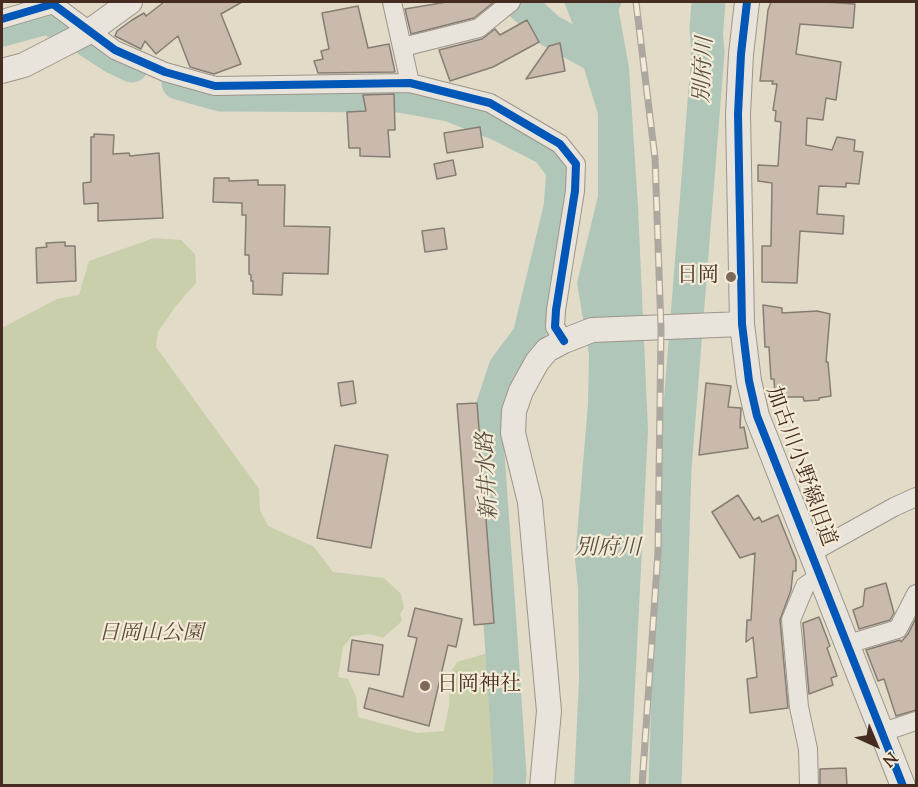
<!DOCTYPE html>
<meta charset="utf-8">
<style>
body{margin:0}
#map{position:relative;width:918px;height:787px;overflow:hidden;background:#e2dbc8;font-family:"Sorts Mill Goudy",serif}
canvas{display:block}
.frame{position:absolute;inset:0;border:3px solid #462b21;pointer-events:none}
.north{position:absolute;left:846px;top:715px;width:60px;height:60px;-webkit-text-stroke:4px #f3ebd5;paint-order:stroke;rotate:136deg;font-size:16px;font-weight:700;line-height:24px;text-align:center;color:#462b21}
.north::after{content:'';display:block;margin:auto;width:21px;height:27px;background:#462b21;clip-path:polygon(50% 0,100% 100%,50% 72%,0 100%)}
</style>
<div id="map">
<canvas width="918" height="787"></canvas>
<div class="frame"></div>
<div class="north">N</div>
</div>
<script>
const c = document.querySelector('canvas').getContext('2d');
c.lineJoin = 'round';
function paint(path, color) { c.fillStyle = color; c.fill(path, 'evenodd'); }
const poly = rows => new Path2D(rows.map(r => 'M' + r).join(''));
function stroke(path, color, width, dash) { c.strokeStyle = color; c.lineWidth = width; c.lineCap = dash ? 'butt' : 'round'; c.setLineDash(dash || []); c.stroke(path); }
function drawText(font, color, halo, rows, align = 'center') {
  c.font = font + ' "Sorts Mill Goudy","Noto Serif JP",serif'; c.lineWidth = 4.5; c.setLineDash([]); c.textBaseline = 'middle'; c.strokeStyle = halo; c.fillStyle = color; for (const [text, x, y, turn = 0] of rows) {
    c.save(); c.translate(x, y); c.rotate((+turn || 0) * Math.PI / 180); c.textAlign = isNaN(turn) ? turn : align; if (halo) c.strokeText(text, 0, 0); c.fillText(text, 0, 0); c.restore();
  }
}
paint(poly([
 [154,238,181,240,195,254,196,283,175,307,158,332,156,347,259,489,260,510,268,526,314,547,333,572,384,578,401,594,404,608,400,614,402,621,383,638,370,634,352,636,343,647,338,677,348,679,356,696,358,717,417,733,444,731,449,706,451,672,457,662,491,652,503,669,511,729,513,785,2,785,2,328,57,299,79,295,89,261]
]), '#c9ceab');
paint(poly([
 [564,2,617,2,629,67,638,207,648,430,630,785,574,785,579,680,578,588,575,559,588,404,589,354,577,283,598,196,598,114,582,62,577,35]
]), '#afc6b9');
stroke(poly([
 [615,12,619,2],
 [691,319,712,55,711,28,712,2],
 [698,320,723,2],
 [676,587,684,404,690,331],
 [677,786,682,540,697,332]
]), '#afc6b9', 5);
stroke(poly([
 [519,2,549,30,603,60,608,78],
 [2,30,46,18,64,25,113,57,132,66],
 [178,83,221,95,400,96,449,105,502,126,547,149,563,170,560,208,529,336,505,368,486,426,501,638,510,774,509,786],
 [665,786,675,469,708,52,706,29,708,2]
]), '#afc6b9', 33);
const building = poly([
 [164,2,242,2,221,14,241,64,214,74,190,67,178,36,156,54,145,41,141,49,115,36,117,31,132,20,144,13,146,16,164,2],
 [447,2,494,2,474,18,411,34,405,9,447,2],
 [771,2,825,2,855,4,853,28,800,24,796,54,841,62,836,100,826,98,823,120,807,118,806,145,832,150,837,137,855,140,854,151,863,152,859,184,846,183,846,187,819,186,817,214,844,216,843,234,800,231,797,283,762,282,762,246,771,246,772,183,758,181,758,165,778,166,781,122,775,121,776,111,773,110,777,84,772,84,773,81,760,81,768,10,771,2],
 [358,6,368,48,389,44,395,72,318,73,314,61,323,59,321,51,329,49,322,13,358,6],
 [527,20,539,42,493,67,450,81,439,50,482,39,495,29,500,35,527,20],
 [560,43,565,71,526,79,549,46,560,43],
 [394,94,395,130,388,130,390,157,360,156,360,148,349,148,347,112,366,111,363,95,394,94],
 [480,127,483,147,447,153,444,133,480,127],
 [94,134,114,135,113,154,129,153,130,156,159,153,163,218,98,221,98,203,84,204,83,183,91,182,91,137,94,137,94,134],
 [453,160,456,175,437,179,434,164,453,160],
 [214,178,229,178,229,181,258,180,258,185,285,185,284,226,330,227,328,274,283,273,282,295,253,294,253,281,251,281,251,275,249,274,249,255,245,255,246,215,242,215,242,203,213,202,214,178],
 [444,228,447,249,425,252,422,231,444,228],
 [65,242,65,246,75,246,76,281,37,283,36,248,47,247,46,243,65,242],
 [763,305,782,308,782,313,817,311,830,314,826,362,828,362,831,396,819,398,819,400,804,401,803,397,775,397,774,379,771,379,769,347,765,347,763,305],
 [353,381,356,403,341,406,338,383,353,381],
 [706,383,731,386,728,407,741,408,740,428,744,427,748,448,699,455,706,383],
 [477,403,494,623,474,625,457,404,477,403],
 [335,445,388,455,371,548,317,538,335,445],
 [738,495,754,520,759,517,762,522,778,515,796,560,796,571,793,571,791,590,780,620,788,708,750,713,747,679,757,677,753,637,746,642,747,620,751,620,755,553,740,558,712,512,738,495],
 [886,583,894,613,890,620,859,629,853,610,863,606,865,589,886,583],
 [415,608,462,619,456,647,448,645,429,726,364,708,369,688,403,697,417,638,408,636,415,608],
 [819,617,830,646,827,648,837,676,831,678,833,685,809,694,803,623,819,617],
 [916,618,916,710,896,716,884,679,878,681,866,650,900,640,901,642,908,634,916,618],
 [352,640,383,645,379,675,348,671,352,640],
 [846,768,847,786,820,786,820,769,846,768]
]);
paint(building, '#cab9ad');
stroke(building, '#867e73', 1.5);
const minor = poly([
 [392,2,410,83],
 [2,19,53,4,115,50,165,72,215,86,410,83,490,103,560,144,576,164,575,191,556,310,555,327,564,341],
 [403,47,479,28,511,2],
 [811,553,894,507,916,497],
 [848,644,898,629,916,594],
 [883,732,916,721],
 [809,786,808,749,799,707,791,620,805,586,820,576]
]);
const tertiary = poly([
 [747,2,741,54,738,114,742,324,749,381,757,416,903,786],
 [2,71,24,65,90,31,130,2],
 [542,786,549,711,530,502,513,433,514,411,521,391,537,362,547,350,564,341,592,330,742,324]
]);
stroke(minor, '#9c9589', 20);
stroke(tertiary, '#9c9589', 26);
stroke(minor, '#e8e4dc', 18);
stroke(tertiary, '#e8e4dc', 24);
const rail = poly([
 [636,2,655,158,661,329,658,552,642,786]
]);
stroke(rail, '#aca79f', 7);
stroke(rail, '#f3ebd5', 4.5, [14]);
stroke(poly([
 [747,2,741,54,738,114,742,324,749,381,757,416,903,786],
 [2,19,53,4,115,50,165,72,215,86,410,83,490,103,560,144,576,164,575,191,556,310,555,327,564,341]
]), '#0057b8', 8);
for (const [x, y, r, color] of [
 [731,277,6,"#7d695b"],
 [425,686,6,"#7d695b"]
]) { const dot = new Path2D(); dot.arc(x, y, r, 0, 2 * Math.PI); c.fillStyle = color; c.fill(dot); stroke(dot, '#f3ebd5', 2); }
drawText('21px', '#462b21', '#f3ebd5', [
 ["日岡",719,277],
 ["日岡神社",437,686,"left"]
], 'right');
drawText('21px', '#462b21', '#f3ebd5', [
 ["加古川小野線旧道",799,467,70]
]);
drawText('italic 21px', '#5c4938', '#f3ebd5', [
 ["日岡山公園",151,635]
]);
drawText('italic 22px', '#5b5045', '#f3ebd5', [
 ["別府川",706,70,-87],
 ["新井水路",490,476,-93],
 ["別府川",608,550]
]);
</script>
